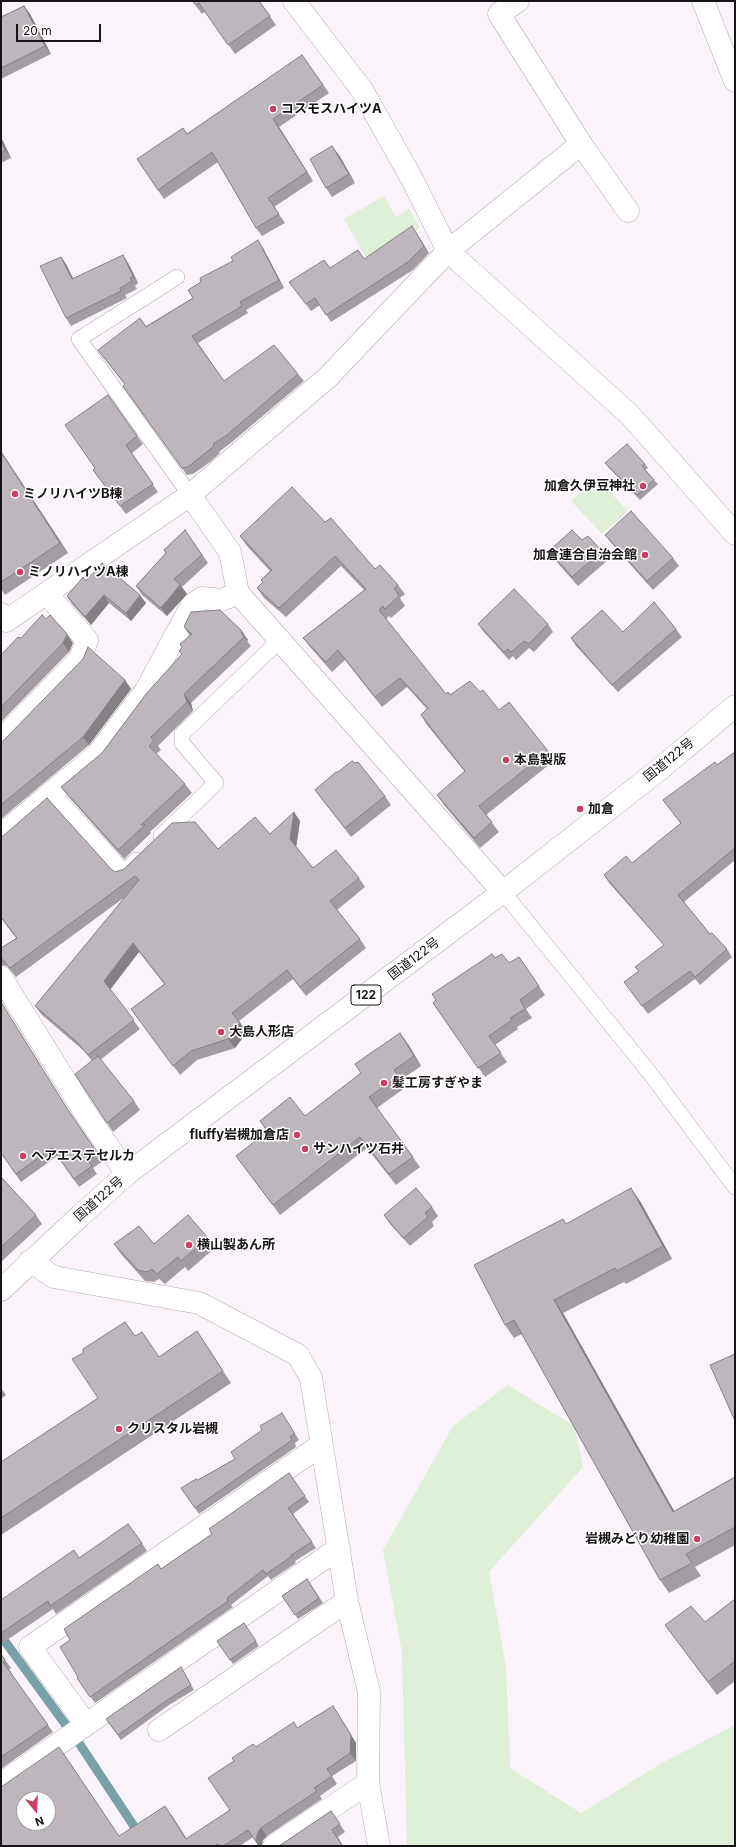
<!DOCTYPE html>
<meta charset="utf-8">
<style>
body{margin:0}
#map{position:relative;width:736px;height:1847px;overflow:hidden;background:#faf4fa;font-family:Inter,sans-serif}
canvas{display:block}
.frame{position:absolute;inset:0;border:2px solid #161416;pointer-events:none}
.north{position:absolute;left:16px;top:1791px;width:40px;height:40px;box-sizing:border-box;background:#fff;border:1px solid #a2a1a2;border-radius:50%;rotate:162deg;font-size:11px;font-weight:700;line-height:16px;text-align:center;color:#161416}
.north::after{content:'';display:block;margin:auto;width:14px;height:18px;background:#cd3e64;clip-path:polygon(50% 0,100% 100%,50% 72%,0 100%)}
.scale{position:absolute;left:16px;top:24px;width:85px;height:18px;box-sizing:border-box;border:2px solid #161416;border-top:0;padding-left:5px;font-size:12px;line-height:14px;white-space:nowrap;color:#161416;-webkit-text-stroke:3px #fff;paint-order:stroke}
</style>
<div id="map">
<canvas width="736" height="1847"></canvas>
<div class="frame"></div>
<div class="north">N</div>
<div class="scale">20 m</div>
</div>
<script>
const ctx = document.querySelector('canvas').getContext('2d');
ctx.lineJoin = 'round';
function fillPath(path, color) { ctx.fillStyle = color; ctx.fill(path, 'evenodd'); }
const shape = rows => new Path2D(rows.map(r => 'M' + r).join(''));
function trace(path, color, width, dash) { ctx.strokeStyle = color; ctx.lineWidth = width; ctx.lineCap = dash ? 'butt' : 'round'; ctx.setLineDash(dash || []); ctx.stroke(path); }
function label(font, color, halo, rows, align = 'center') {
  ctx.font = font + ' Inter,"Noto Sans JP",sans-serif'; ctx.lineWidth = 3; ctx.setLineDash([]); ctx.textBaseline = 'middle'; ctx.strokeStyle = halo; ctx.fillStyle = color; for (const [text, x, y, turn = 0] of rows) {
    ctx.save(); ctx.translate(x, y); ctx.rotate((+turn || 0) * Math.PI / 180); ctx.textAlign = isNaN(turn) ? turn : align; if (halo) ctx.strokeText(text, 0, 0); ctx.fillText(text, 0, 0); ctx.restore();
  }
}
const green = shape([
 [384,196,396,217,409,209,420,228,367,259,344,219],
 [596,477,628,511,602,534,571,501],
 [508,1385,574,1426,583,1467,489,1572,506,1666,510,1768,581,1813,662,1763,735,1725,735,1846,407,1846,402,1652,383,1550,453,1426]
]);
const stream = shape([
 [1,1636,79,1743,147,1846]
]);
const lane = shape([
 [177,277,79,339,190,495],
 [53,793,124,872,136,860],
 [161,836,216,783,182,743,182,734,281,639],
 [503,892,649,1072,735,1187]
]);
const street = shape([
 [294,1,362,90,412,179,448,251,630,415,735,534],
 [703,1,735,81],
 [581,144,628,211],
 [1,614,6,621,190,495],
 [1,740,80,659,87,640,47,594],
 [1,835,98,754,146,690,192,605,202,598,222,600,238,593],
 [503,892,238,593,230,552,190,495,328,377,448,251,581,144,499,14,518,1],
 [1,977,84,1111,127,1174],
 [30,1261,54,1277,199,1303,298,1355,311,1378,347,1601,369,1692,368,1783,379,1846],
 [86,1724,30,1647,321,1445],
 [159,1730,347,1601],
 [1,1784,339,1548],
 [274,1846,368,1783]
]);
const highway = shape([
 [1,1290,80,1216,127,1174,503,892,660,769,735,706]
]);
const wall = shape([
 [192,1,259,1,276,25,235,54,205,12,202,14],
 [24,6,30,14,51,54,1,79,1,17],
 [302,55,329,93,279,127,313,181,274,207,285,223,262,236,256,228,218,162,164,199,137,159,187,134],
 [1,138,11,158,1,163],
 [339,155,355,183,332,197,326,188],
 [417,234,429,253,413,270,331,322,320,305,311,311,289,282,330,268,364,259],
 [263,248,284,288,246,310,248,313,198,343,224,381,298,374,304,381,232,442,219,452,220,453,210,462,193,474,187,475,123,386,125,385,98,350,146,326,193,298],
 [61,257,66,264,73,278,128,263,138,283,135,286,137,289,125,295,127,298,71,326,66,318],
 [108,395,143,444,132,453,158,492,126,514,93,470,95,468],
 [1,451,68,553,5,595,1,589],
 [605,463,645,464,648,468,645,470,654,480,658,484,640,500,608,467],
 [325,522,375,569,398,585,405,594,400,598,405,606,391,618,389,616,386,619,446,694,450,695,480,692,499,710,548,751,555,760,486,815,499,832,480,848,444,805,437,795,465,772,427,725,421,715,427,709,407,687,382,707,345,660,332,672,310,647,303,638,364,590,341,566,286,617,264,598,257,588,263,582,261,580,270,571,247,546,240,536],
 [185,530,208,563,182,587,187,594,167,616,142,595,136,586,166,553,164,550],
 [605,535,673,558,679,566,653,590,612,544],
 [582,540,602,551,608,560,578,586,555,560,549,551],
 [86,581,146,603,131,621,109,603,91,625,72,604,67,596],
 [220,610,248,640,247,641,251,646,191,703,193,711,158,746,161,750,156,754,185,784,192,793,150,832,151,833,124,859,68,796,61,787,102,753,182,655,179,651,190,636,184,627],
 [478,624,548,624,553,632,534,652,529,648,516,660,513,656,509,660,483,631],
 [676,629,682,637,618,692,576,646,571,638,623,632],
 [21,638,73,643,69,652,1,722,1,655],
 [125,680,131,689,89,745,1,819,1,742],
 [735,752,735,860,684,902,710,934,727,949,732,957,700,985,695,979,648,1014,624,982,639,972,664,945,609,883,604,875,632,863,681,824,663,800,717,765],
 [315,790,385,796,391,805,351,837,321,798],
 [300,821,296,847,313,868,359,878,365,887,337,910,360,939,366,948,306,996,293,979,239,1021,247,1032,235,1048,197,1060,180,1075,131,1009,164,984,139,952,110,989,140,1029,100,1060,134,1101,140,1110,113,1132,107,1123,92,1061,84,1051,42,1015,35,1006,125,897,16,977,7,966,1,965,1,948,16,938,1,918,1,836,111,869,115,872,218,849,270,834],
 [519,957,545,995,526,1009,532,1018,517,1027,518,1029,495,1045,507,1062,485,1077,433,1003,495,958,509,963],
 [408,1044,421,1066,401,1080,406,1087,377,1108,420,1167,396,1185,367,1148,280,1215,236,1156,267,1132,260,1121,305,1116],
 [73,1118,103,1161,93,1168,97,1174,79,1187,57,1156,21,1182,1,1153],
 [1,1177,36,1215,42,1224,1,1262],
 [640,1201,672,1259,626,1284,624,1282,563,1313,674,1511,735,1477,735,1545,695,1567,701,1576,669,1593,660,1580,522,1334,514,1338,505,1325,563,1219,566,1224],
 [432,1207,438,1216,432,1222,434,1226,410,1246,390,1224,384,1215],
 [208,1238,215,1248,188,1271,185,1267,165,1284,159,1279,154,1282,145,1281,121,1254,114,1244,154,1244],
 [135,1336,159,1357,205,1343,231,1383,1,1535,1,1462,98,1398],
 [1,1388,6,1395,1,1399],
 [286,1420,299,1440,295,1443,296,1447,199,1514,181,1488,198,1480,235,1459],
 [289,1473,309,1502,293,1514,316,1548,295,1561,296,1563,271,1580,268,1576,231,1605,233,1607,95,1703,77,1678,78,1677,70,1640,161,1569,212,1534],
 [142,1543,147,1551,56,1614,53,1609,1,1644,1,1600,79,1558],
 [307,1579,323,1603,298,1619,282,1596],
 [735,1599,735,1681,717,1695,665,1625,705,1622],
 [244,1623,259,1646,233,1664,217,1641],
 [1,1654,11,1668,9,1669,18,1684,53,1732,1,1769],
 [181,1667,194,1690,169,1705,121,1740,106,1719],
 [338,1714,356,1743,356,1761,332,1776,337,1784,320,1796,322,1799,267,1836,263,1840,253,1837,240,1846,1,1846,120,1836,171,1814,187,1839,230,1810,256,1747,298,1728],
 [331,1811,345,1832,338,1837,343,1846,279,1846]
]);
const shadedWall = shape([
 [24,6,30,14,51,54,45,46],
 [273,119,279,127,313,181,307,172],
 [1,138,3,141,11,158,5,150,1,141],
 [332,146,339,155,355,183,349,174],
 [412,226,417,234,429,253,424,246],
 [258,240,263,248,284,288,279,280],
 [123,255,128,263,138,283,133,276],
 [61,257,66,264,77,287,72,279],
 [1,451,68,553,60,543],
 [180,585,187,594,167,616,161,608],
 [104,595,109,603,91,625,85,617],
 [140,595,146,603,131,621,126,613],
 [242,631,248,640,247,641,241,632],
 [67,634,73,643,69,652,63,643],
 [125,680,131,689,89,745,83,737],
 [184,694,191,703,193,711,187,702],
 [294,812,300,821,296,848,290,839],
 [133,943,139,952,110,990,104,981],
 [1,1002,73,1118,103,1161,68,1110],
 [240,1023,247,1032,235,1048,228,1039],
 [400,1033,408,1044,421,1066,414,1056],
 [631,1188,640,1201,672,1259,663,1246],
 [554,1300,563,1313,682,1525,673,1512],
 [333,1706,356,1743,356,1761,350,1753],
 [261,1828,267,1836,263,1840,262,1846,259,1846,256,1839,258,1832]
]);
const building = shape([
 [193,1,259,1,270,16,228,45,199,3,196,5,193,1],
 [24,6,45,46,1,68,1,17,24,6],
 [302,55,323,85,273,119,307,172,268,198,279,214,256,228,212,152,158,190,137,159,183,128,187,134,302,55],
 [1,141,5,150,1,152,1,141],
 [332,146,349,174,326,188,310,159,332,146],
 [412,226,424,246,408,262,326,315,315,298,306,304,289,282,324,260,330,268,358,250,364,259,412,226],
 [258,240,279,280,240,302,242,306,192,336,224,381,274,345,298,374,227,435,213,444,214,446,204,454,188,467,182,468,123,386,125,384,98,350,140,318,146,327,193,298,188,290,201,282,200,278,233,261,231,257,258,240],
 [123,255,133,276,130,278,132,281,120,288,121,291,66,318,40,266,61,257,72,279,123,255],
 [108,395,137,436,126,445,153,484,120,506,93,470,95,468,65,425,108,395],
 [627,444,645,464,642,466,654,480,637,495,605,463,627,444],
 [1,452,60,543,1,582,1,452],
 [292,487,325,522,331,518,375,569,380,565,398,585,394,588,399,596,385,609,383,606,379,610,446,694,448,692,450,695,470,681,480,692,483,690,499,710,509,702,548,751,479,806,492,822,474,838,437,795,465,771,421,715,428,708,400,678,375,697,338,650,326,662,303,638,366,589,335,556,279,608,257,588,263,582,261,580,272,570,240,536,292,487],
 [631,511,673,558,647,581,605,535,631,511],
 [185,530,202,555,174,579,180,585,161,608,136,586,166,553,164,550,185,530],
 [572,530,582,540,588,536,602,551,572,577,549,551,572,530],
 [102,563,140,595,126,613,104,595,85,617,67,596,83,577,86,581,102,563],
 [514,589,548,624,529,644,524,641,511,652,508,649,504,652,478,624,514,589],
 [654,602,676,629,612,685,571,638,602,610,623,632,654,602],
 [220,610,242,631,241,632,244,637,184,694,187,702,151,737,154,741,149,746,185,784,141,825,145,825,118,850,61,787,102,753,146,694,182,654,179,651,182,647,180,644,192,634,184,627,191,612,220,610],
 [42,615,46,619,50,615,67,634,63,643,1,707,1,655,18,637,21,638,42,615],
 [88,647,125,680,83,737,1,805,1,742,4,740,83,659,88,647],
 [735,752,735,848,678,895,710,934,712,933,727,949,695,977,690,971,642,1006,624,982,639,971,635,967,664,945,604,875,626,856,632,863,681,823,663,800,715,762,717,765,735,752],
 [352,761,355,763,358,762,385,796,345,828,315,790,336,772,338,772,352,761],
 [47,798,111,869,115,872,124,869,172,823,195,822,218,849,255,817,270,834,294,812,290,839,313,868,336,850,359,878,330,901,360,939,300,987,287,970,232,1013,240,1023,228,1039,191,1051,173,1066,131,1009,165,984,133,943,104,981,134,1020,88,1055,77,1042,35,1006,139,880,135,876,10,968,1,958,1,948,17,938,1,917,1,836,3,836,47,798],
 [492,954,495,958,502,954,509,963,519,957,539,986,520,1000,525,1009,510,1018,512,1020,489,1036,501,1053,478,1068,433,1003,436,1000,432,994,492,954],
 [1,1002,68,1110,98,1154,88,1161,92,1166,74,1179,52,1148,16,1174,1,1153,1,1002],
 [400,1033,414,1056,394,1070,399,1076,369,1097,413,1157,389,1174,360,1137,273,1205,236,1156,268,1131,260,1121,290,1097,305,1116,361,1073,355,1064,400,1033],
 [98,1056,134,1101,107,1123,75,1074,98,1056],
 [1,1177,36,1215,1,1247,1,1177],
 [416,1188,432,1207,425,1213,428,1217,403,1238,384,1215,416,1188],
 [631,1188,663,1246,617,1271,615,1268,554,1300,673,1512,735,1477,735,1527,686,1554,692,1563,660,1580,514,1320,505,1325,474,1265,563,1219,566,1224,631,1188],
 [188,1215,208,1238,181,1261,178,1257,157,1274,152,1269,147,1272,138,1270,114,1244,139,1226,154,1244,188,1215],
 [125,1322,135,1336,142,1332,159,1357,197,1331,223,1371,1,1518,1,1462,98,1398,72,1359,83,1353,83,1349,125,1322],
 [735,1354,735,1421,710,1365,735,1354],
 [282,1413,295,1434,290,1437,292,1440,195,1508,181,1488,196,1479,198,1480,235,1459,231,1452,262,1430,260,1426,282,1413],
 [289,1473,305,1496,288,1508,312,1542,291,1555,292,1556,266,1574,263,1570,227,1598,228,1601,90,1697,77,1678,78,1677,60,1647,70,1640,64,1629,158,1564,161,1569,212,1534,209,1529,289,1473],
 [128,1524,142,1543,50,1606,48,1601,1,1633,1,1600,74,1550,79,1558,128,1524],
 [307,1579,319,1598,295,1615,282,1596,307,1579],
 [735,1599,735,1661,708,1682,665,1625,691,1606,705,1622,735,1599],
 [244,1623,256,1641,230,1660,217,1641,244,1623],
 [1,1654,5,1660,3,1662,15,1679,48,1725,1,1757,1,1654],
 [181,1667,191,1685,166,1701,118,1735,106,1719,181,1667],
 [333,1706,351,1735,350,1753,327,1769,332,1776,314,1788,317,1791,261,1828,258,1832,256,1839,258,1845,259,1846,248,1830,223,1846,219,1846,218,1844,215,1846,1,1846,1,1787,59,1747,119,1836,165,1806,186,1839,230,1810,208,1778,234,1761,232,1758,253,1744,256,1747,294,1722,297,1728,333,1706],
 [24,1799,48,1799,48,1823,24,1823,24,1799],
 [331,1811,340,1824,332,1830,342,1845,340,1846,279,1846,331,1811]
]);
const markers = [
 [273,109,4,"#cd3e64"],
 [643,486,4,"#cd3e64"],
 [15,494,4,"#cd3e64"],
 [645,555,4,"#cd3e64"],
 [20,572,4,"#cd3e64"],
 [506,760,4,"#cd3e64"],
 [580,809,4,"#cd3e64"],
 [221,1032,4,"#cd3e64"],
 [384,1083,4,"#cd3e64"],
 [297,1135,4,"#cd3e64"],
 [305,1149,4,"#cd3e64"],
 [23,1156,4,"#cd3e64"],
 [189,1245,4,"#cd3e64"],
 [119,1429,4,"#cd3e64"],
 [697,1539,4,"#cd3e64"]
];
const shields = [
 [366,995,30]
];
const shieldNames = [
 ["122",366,995]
];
const poiNames = [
 ["コスモスハイツA",281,109],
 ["加倉久伊豆神社",635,486,"right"],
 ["ミノリハイツB棟",23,494],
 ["加倉連合自治会館",637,555,"right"],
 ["ミノリハイツA棟",28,572],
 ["本島製版",514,760],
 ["加倉",588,809],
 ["大島人形店",229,1032],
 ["髪工房すぎやま",392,1083],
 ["fluffy岩槻加倉店",289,1135,"right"],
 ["サンハイツ石井",313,1149],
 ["ヘアエステセルカ",31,1156],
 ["横山製あん所",197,1245],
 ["クリスタル岩槻",127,1429],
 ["岩槻みどり幼稚園",689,1539,"right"]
];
const streetNames = [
 ["国道122号",669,760,-39],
 ["国道122号",414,959,-37],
 ["国道122号",99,1199,-41]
];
fillPath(green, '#dfefd8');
trace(stream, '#78a2a8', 9);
trace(lane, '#b0abb1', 16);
trace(street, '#b0abb1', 23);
trace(highway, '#b0abb1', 23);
trace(lane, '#fff', 15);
trace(street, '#fff', 22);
trace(highway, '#fff', 22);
fillPath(wall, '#a39da3');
fillPath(shadedWall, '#848084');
fillPath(building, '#bdb7bd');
trace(building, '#848084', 1);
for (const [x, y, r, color] of markers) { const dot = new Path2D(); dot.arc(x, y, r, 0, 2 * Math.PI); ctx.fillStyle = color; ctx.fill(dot); trace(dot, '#fff', 1.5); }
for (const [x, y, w] of shields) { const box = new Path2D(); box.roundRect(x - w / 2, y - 10, w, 20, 3); ctx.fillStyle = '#fff'; ctx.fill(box); trace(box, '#161416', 1); }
label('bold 12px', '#161416', null, shieldNames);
label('bold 13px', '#161416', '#fff', poiNames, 'left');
label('13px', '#161416', '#fff', streetNames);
</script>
